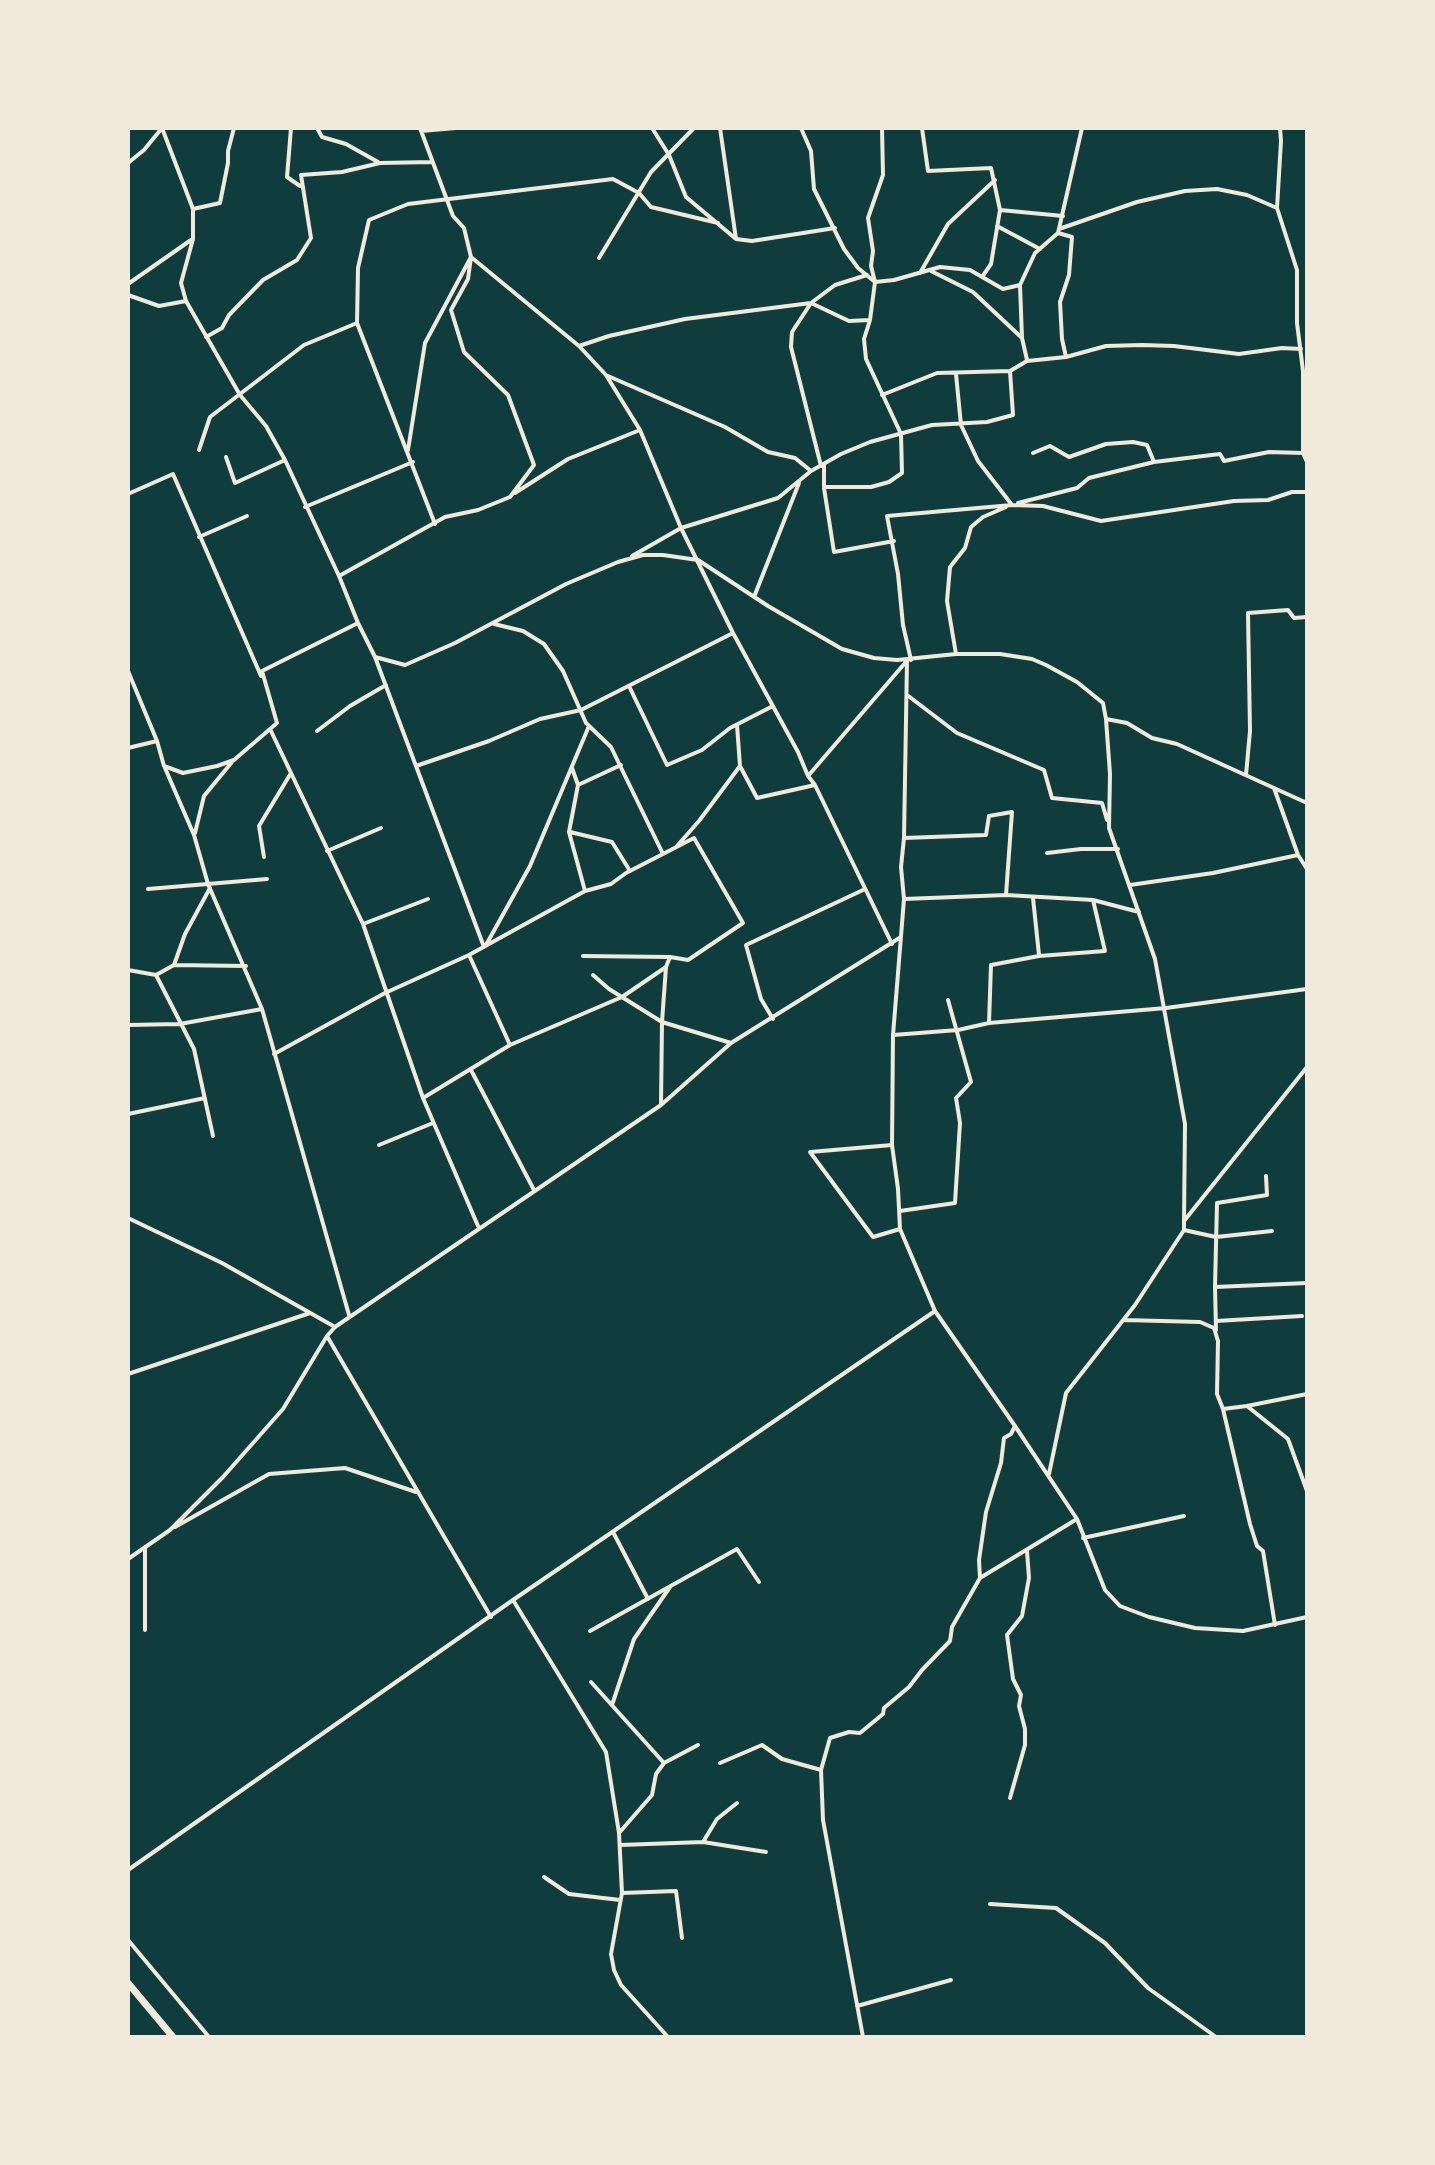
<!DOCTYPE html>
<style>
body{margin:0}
#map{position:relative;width:1435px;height:2165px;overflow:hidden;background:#0f3d3e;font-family:"Source Sans 3",sans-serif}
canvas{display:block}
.frame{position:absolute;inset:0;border:130px solid #f1e9da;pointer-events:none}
</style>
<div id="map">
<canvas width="1435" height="2165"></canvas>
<div class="frame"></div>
</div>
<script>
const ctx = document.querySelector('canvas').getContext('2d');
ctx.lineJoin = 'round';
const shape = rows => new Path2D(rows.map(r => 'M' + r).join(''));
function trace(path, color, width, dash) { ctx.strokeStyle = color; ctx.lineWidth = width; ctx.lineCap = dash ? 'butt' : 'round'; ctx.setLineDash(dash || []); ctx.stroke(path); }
const minor = shape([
 [162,128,193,209,193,239,181,283,186,301,240,395,266,426,285,460,339,576,358,623],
 [291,128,287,177,300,186],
 [317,128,322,137,346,144,378,162],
 [652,128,669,155,686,197,736,239,752,241,835,228],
 [720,128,736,239],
 [801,128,811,151,814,189,844,249,858,268,875,282,870,320,864,339,866,359,901,434,902,473,889,482,871,487,824,487,824,464],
 [882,128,883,175,868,218,873,251,871,266,875,282,894,280,940,267,970,270,1003,289,1020,285],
 [922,128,928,171,991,168,1000,210,991,264,982,277],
 [1280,128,1281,141,1277,208,1297,270,1297,323,1303,371,1303,453,1307,462],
 [421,131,456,128],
 [128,163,144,150,162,128],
 [193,209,220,203,228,163,228,151,234,128],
 [1000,210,1063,216],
 [997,226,1040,249],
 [1059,229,1137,202,1185,191,1217,189,1247,195,1277,208],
 [1058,233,1072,237,1069,275,1060,302,1062,339,1066,357],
 [599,258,651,172,694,128],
 [931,271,973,292,1022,338],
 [920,273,948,224,995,180],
 [128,284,191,240],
 [128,295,159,306,186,301],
 [206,337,222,328,229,315,263,280,297,260,311,238,301,175,342,172,380,163,432,162],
 [579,346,609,336,685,319,811,303,849,321,870,320],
 [1027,360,1022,338,1020,285,1035,253,1058,233,1082,128],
 [956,374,961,425,978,461,1012,505],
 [608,376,725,427,768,452,795,458,811,471],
 [882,395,937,373,1010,371],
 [199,450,210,417,304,345,357,323],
 [408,450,425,343,471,257,579,346,606,375,640,430,681,528,733,633,798,752,808,776,815,785,892,944],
 [1033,453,1050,446,1069,457,1106,444,1133,442,1147,445,1154,462],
 [226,457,235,483,285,460],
 [821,466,791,347,792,332,811,303,835,285,867,275],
 [824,488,834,552,894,541],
 [515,493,568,459,640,430],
 [128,494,173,474,261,676],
 [1018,503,1077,488,1089,478,1154,462,1220,454,1224,461,1269,452,1303,453],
 [305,507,413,462],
 [435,524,357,323,358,268,369,220,408,204,613,179,639,193,651,207,718,223],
 [199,537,247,516],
 [632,556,681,528,778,498,811,471,841,454,870,442,932,425,987,422,1013,415,1010,371,1027,361,1066,357,1106,346,1142,345,1174,346,1239,354,1282,348,1301,349],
 [339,576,445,517,478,510,510,497,534,465,508,395,464,352,451,310,468,279,471,257,464,228,453,216,420,128],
 [754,597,799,483],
 [494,624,523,631,544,644,563,671,586,723,611,747,663,854],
 [956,654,947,601,950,567,965,548,971,527,983,517,1006,507],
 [375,657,484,947],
 [911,660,903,625,898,574,887,516,1012,505,1043,506,1101,521,1234,501,1268,500,1292,492,1307,492],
 [907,661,904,838,901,867,904,899,893,1035,892,1145,898,1189,900,1229,935,1311],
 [128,671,157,741,164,766,183,773,217,766,234,760,277,723,262,671,358,623,375,657,405,665,455,643,566,584,618,562,643,555,663,555,698,560,768,606,842,649,874,658,897,660,956,654,1000,654,1032,659,1046,665,1077,682,1103,703,1106,719,1127,723,1152,738,1177,744,1307,803],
 [629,686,667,765,702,750,730,728,773,706],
 [907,695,957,733,1044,770,1052,798,1102,803,1107,820],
 [1106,719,1110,774,1109,828,1155,959,1185,1124,1184,1221],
 [737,725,740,766,757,798,815,785],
 [271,731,363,924,423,1098,478,1226],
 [317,731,350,706,386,685],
 [128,748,157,741],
 [416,766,489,741,540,719,581,710,733,633],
 [165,768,194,835,208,884,262,1009,349,1315],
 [572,768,578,785,569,832,585,891],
 [1246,775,1250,731,1248,613,1288,610,1294,618,1307,617],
 [808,776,905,663],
 [578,785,621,765],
 [1274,788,1298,855,1307,869],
 [570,832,612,842,630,871],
 [195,833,204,796,232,762],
 [904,838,986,835,989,816,1012,812,1006,895],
 [677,846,699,821,740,766],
 [327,851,381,828],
 [1047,853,1081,849,1118,849],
 [264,857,259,826,291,773],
 [1130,885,1213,873,1298,855],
 [148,889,267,879],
 [1033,898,1039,955],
 [904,899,1006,895,1093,900,1139,912],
 [363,924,428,899],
 [486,945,530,866,589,726],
 [469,955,510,1045],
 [583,956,670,957],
 [174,965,185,934,210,888],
 [128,970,156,975,174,965,246,966],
 [156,975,194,1049,213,1136],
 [593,975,609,989,662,1022,731,1043],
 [773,1019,761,999,746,945,863,890],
 [989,1023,991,965,1039,956,1105,951,1093,900],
 [128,1025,180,1024,262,1009],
 [893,1035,958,1030,989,1023,1166,1008,1307,989],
 [274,1054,385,993,469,955,585,891,611,884,626,873,694,838,743,923,688,960,670,957,666,967,622,997,510,1045,423,1098],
 [471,1070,534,1190],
 [661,1104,662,1022,666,967],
 [128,1114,205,1098],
 [379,1145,433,1123],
 [892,1145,810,1152,873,1237,900,1229],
 [900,1211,955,1203,960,1123,956,1098,971,1082,948,1000],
 [128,1218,222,1263,335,1327],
 [1184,1230,1216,1237,1272,1231],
 [1215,1287,1217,1203,1267,1195,1266,1176],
 [1124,1320,1200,1322,1214,1328,1218,1341,1217,1394,1223,1409,1247,1406,1288,1439,1307,1491],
 [1216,1321,1302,1316],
 [1216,1330,1215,1287,1307,1283],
 [327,1336,491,1617],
 [128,1374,310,1313],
 [1247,1406,1307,1394],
 [1223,1409,1250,1524,1257,1546,1263,1551,1275,1625],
 [1049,1474,1066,1393,1135,1305,1184,1230,1184,1221,1307,1067],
 [175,1527,269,1474,345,1468,416,1492],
 [613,1532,648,1599],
 [1083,1538,1184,1516],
 [145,1548,145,1630],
 [128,1559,170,1530,223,1477,283,1409,327,1336,335,1327,661,1105,731,1043,901,937],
 [980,1578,979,1560,986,1512,1001,1463,1004,1438,1011,1434,1015,1426],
 [513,1600,606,1752,619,1833,622,1893,611,1954,614,1970,621,1985,668,2037],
 [590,1631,737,1549,759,1582],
 [591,1682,664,1763,698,1745],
 [612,1705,634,1639,670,1587],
 [720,1763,762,1745,782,1759,821,1770],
 [1010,1798,1025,1745,1025,1729,1019,1706,1021,1695,1013,1679,1007,1635,1022,1616,1029,1578,1027,1551],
 [619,1833,652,1795,656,1774,664,1763],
 [703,1842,717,1819,737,1803],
 [620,1845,703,1842,766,1852],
 [128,1870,513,1600,935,1311,1015,1426,1077,1519,1105,1590,1120,1606,1149,1617,1195,1628,1243,1631,1307,1617],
 [544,1877,569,1894,620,1900],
 [622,1893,676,1891,682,1938],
 [990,1904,1056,1908,1105,1943,1148,1988,1216,2037],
 [128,1940,209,2037],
 [857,2006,951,1980],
 [863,2037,823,1820,821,1770,830,1738,849,1732,860,1733,883,1714,884,1708,909,1687,922,1670,950,1641,952,1627,980,1578,1077,1519]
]);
const trunk = shape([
 [128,1983,173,2037]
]);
trace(minor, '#f1e9da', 4);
trace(trunk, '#f1e9da', 7);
</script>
